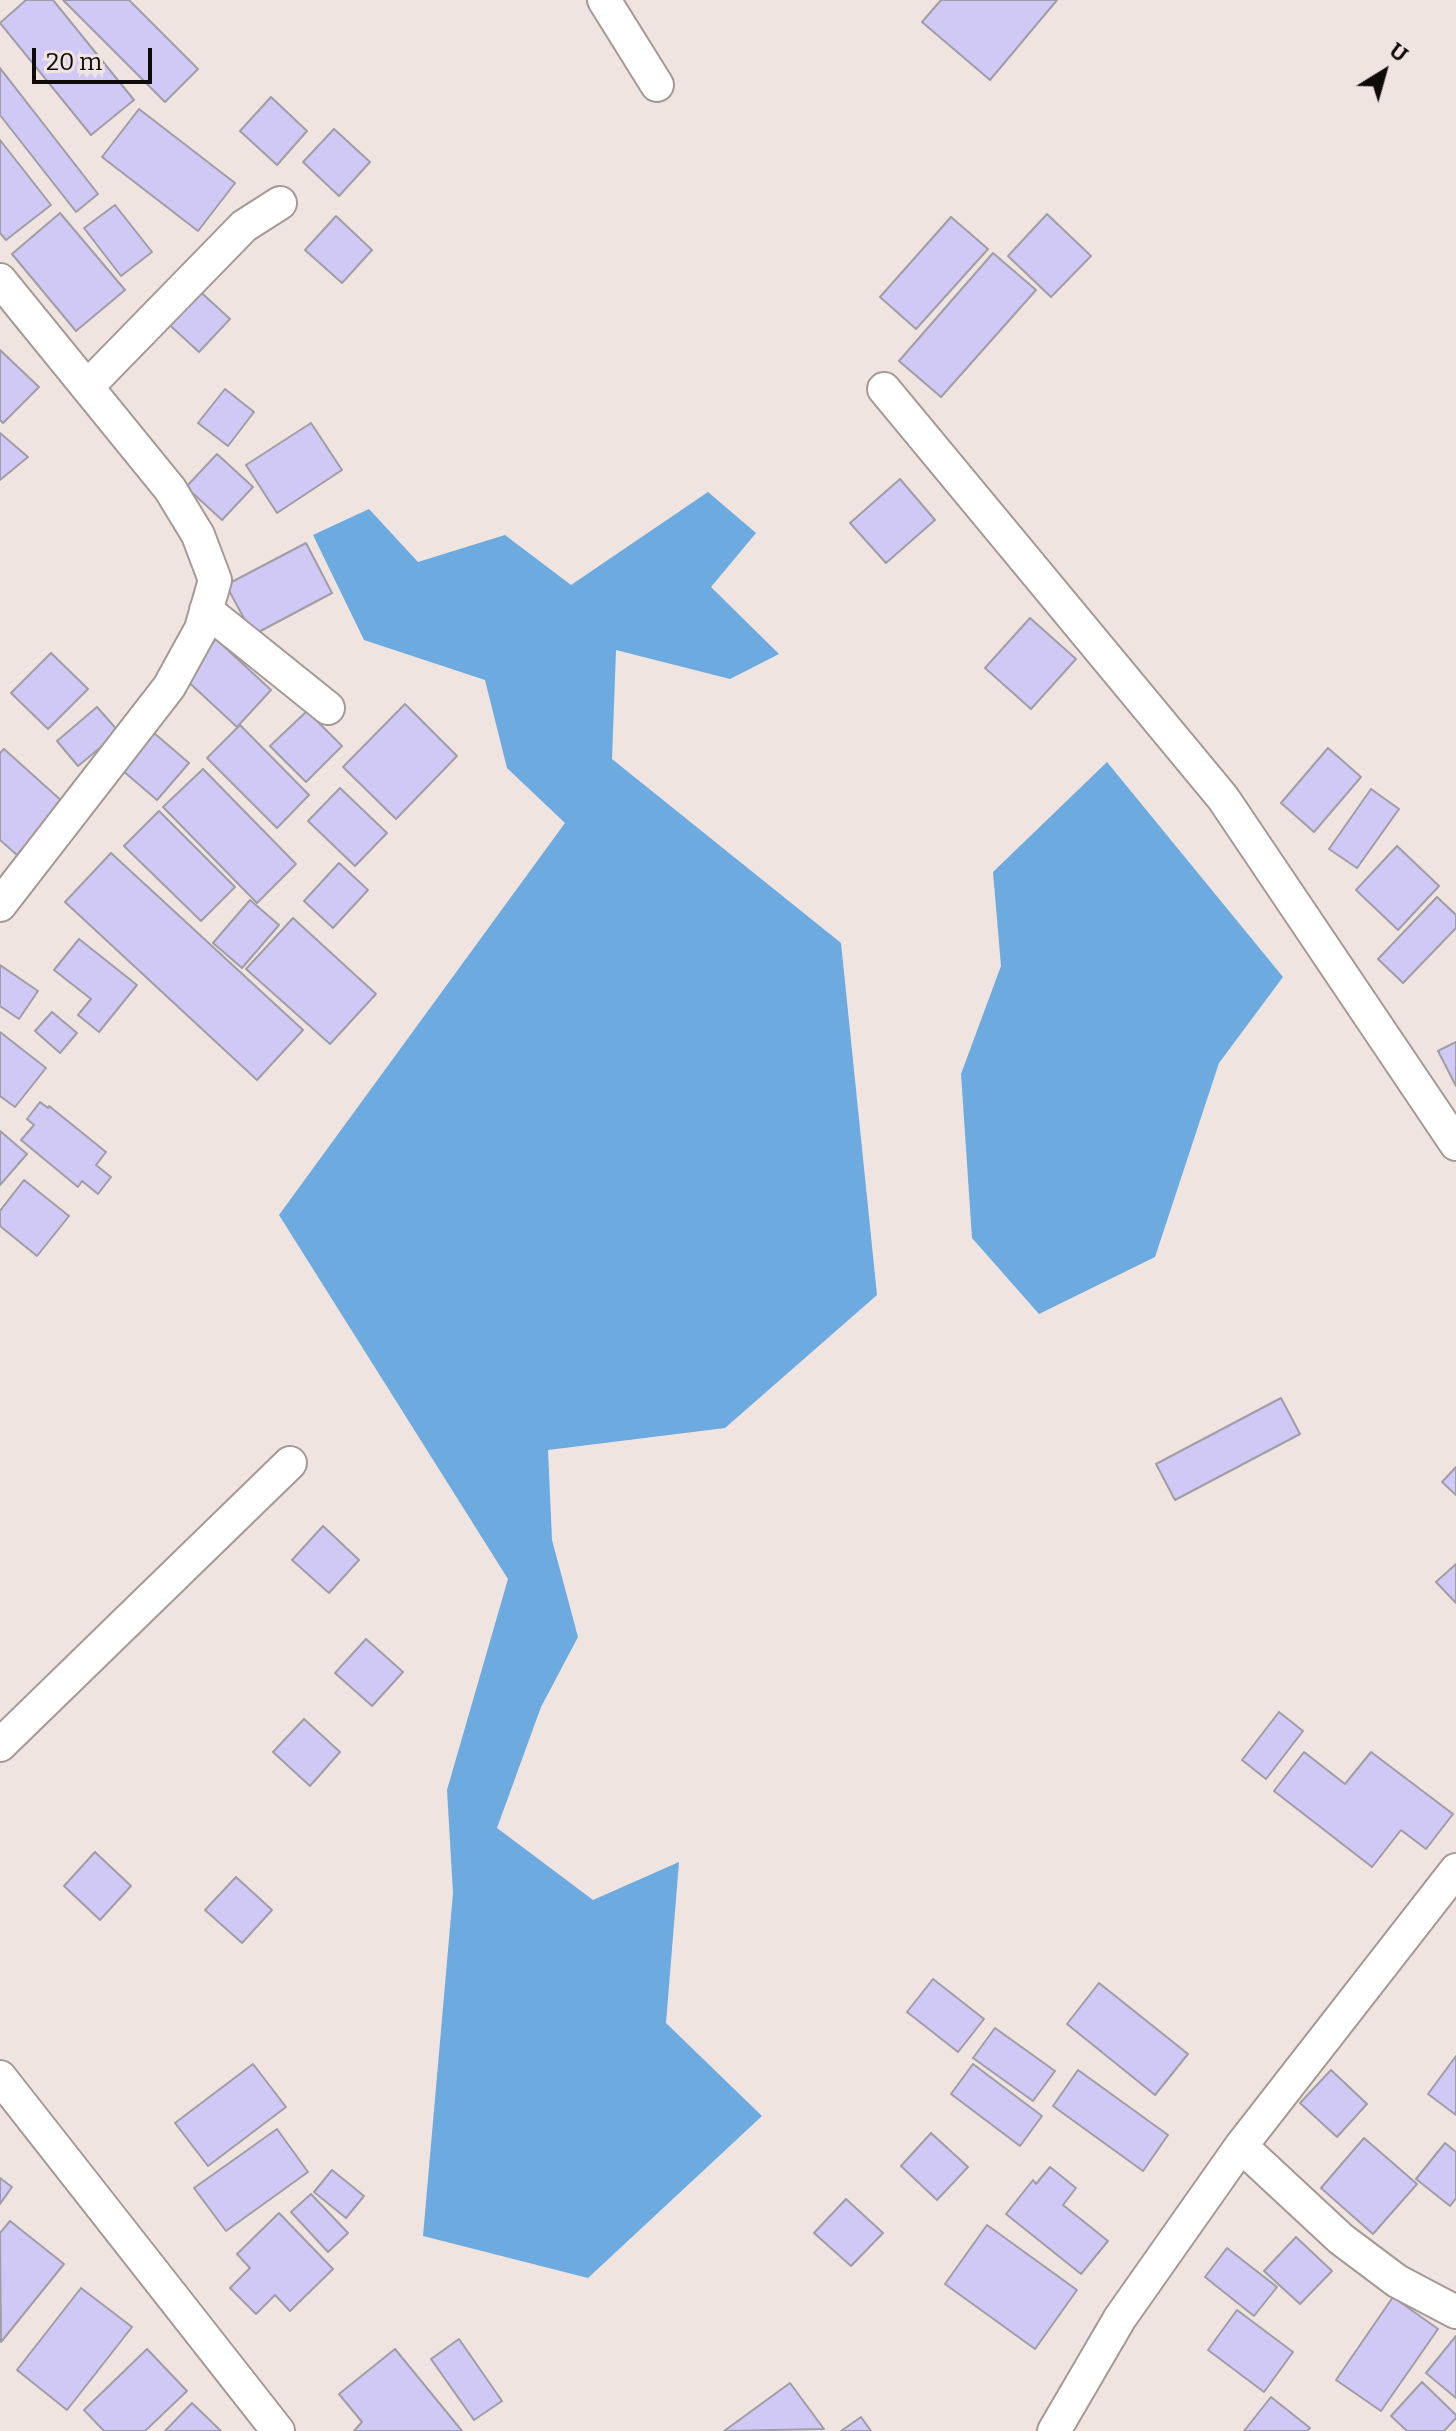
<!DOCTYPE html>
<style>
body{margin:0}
#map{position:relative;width:1456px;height:2431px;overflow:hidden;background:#efe4df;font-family:Bitter,serif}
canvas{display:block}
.north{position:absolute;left:1344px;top:32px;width:80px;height:80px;-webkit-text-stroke:6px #efe4df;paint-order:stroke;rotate:37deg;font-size:22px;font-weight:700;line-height:32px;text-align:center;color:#0f0b09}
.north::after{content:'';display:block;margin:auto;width:28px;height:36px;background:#0f0b09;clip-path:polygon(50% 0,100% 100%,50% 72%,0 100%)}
.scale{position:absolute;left:32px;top:48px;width:120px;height:36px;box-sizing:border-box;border:4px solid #0f0b09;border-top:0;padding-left:10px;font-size:24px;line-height:28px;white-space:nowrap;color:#0f0b09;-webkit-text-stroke:6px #efe4df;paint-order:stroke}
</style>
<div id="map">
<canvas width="1456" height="2431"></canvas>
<div class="north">U</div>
<div class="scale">20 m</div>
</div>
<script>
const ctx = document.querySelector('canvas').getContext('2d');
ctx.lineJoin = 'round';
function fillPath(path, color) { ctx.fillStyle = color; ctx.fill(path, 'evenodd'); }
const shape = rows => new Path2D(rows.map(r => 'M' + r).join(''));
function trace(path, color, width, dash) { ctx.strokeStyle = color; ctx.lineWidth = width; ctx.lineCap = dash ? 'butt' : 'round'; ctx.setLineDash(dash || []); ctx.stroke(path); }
const water = shape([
 [708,492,756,533,711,587,779,654,730,679,616,650,612,759,841,943,877,1295,725,1428,548,1450,552,1540,578,1637,541,1707,497,1828,593,1900,679,1862,666,2023,762,2116,588,2278,423,2236,453,1893,447,1790,508,1579,279,1215,565,823,507,768,485,680,364,640,313,535,369,509,418,562,505,535,571,585],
 [1107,762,1283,977,1219,1063,1155,1257,1039,1314,972,1238,961,1074,1001,966,993,872]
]);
const building = shape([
 [26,0,53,0,134,100,91,135,0,23,26,0],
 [63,0,129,0,198,69,165,102,63,0],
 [941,0,1057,0,990,80,922,22,941,0],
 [0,68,98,194,76,212,0,115,0,68],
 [271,97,307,131,277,165,240,131,271,97],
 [139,109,235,183,198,231,102,157,139,109],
 [334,129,370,162,339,196,303,162,334,129],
 [0,140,51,205,6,240,0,233,0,140],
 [115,205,152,252,121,276,84,228,115,205],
 [60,213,125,290,76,331,12,254,60,213],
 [1047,214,1091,256,1051,297,1008,256,1047,214],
 [336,216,372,250,342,283,305,250,336,216],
 [951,217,988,249,916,329,880,297,951,217],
 [993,253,1036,290,941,397,899,361,993,253],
 [193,285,230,319,199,352,163,319,193,285],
 [0,350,39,387,3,423,0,420,0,350],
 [225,389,254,412,228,446,198,423,225,389],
 [311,423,342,470,277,513,246,465,311,423],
 [0,433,28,457,0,480,0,433],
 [217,454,253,487,222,520,186,487,217,454],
 [900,479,935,520,886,563,850,523,900,479],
 [306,543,332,593,253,635,226,585,306,543],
 [1030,618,1076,659,1031,709,985,668,1030,618],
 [216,639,271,690,237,727,182,676,216,639],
 [51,653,88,689,48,729,11,693,51,653],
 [405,704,457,756,396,819,343,767,405,704],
 [97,707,119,732,78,766,57,741,97,707],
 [307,711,342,746,306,782,270,746,307,711],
 [240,725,309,795,277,828,207,758,240,725],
 [154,733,189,763,157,800,122,770,154,733],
 [1328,748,1361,777,1314,832,1281,803,1328,748],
 [4,749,64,803,17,855,0,840,0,753,4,749],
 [203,769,296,864,257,903,163,807,203,769],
 [340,788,387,833,355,866,308,821,340,788],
 [1371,789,1399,809,1357,868,1329,849,1371,789],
 [159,811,235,887,201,921,124,846,159,811],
 [1397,846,1439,886,1398,930,1356,890,1397,846],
 [111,853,303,1030,257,1080,65,902,111,853],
 [339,863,368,890,333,928,304,901,339,863],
 [1437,897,1456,915,1456,928,1403,983,1378,959,1437,897],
 [250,900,279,925,242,968,213,943,250,900],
 [293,918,376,994,330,1044,246,969,293,918],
 [79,939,137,985,99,1032,78,1015,91,999,54,970,79,939],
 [0,965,38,991,19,1019,0,1006,0,965],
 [52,1012,77,1033,60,1053,35,1031,52,1012],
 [0,1032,46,1068,15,1107,0,1096,0,1032],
 [1456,1042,1456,1086,1438,1051,1456,1042],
 [40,1102,48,1108,49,1106,106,1152,96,1165,111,1177,98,1194,82,1181,78,1187,21,1140,34,1125,27,1119,40,1102],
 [0,1131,27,1154,0,1185,0,1131],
 [24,1180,69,1216,37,1256,0,1226,0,1211,24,1180],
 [1281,1398,1300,1434,1175,1500,1156,1464,1281,1398],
 [1456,1467,1456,1495,1442,1482,1456,1467],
 [323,1526,359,1560,329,1593,292,1560,323,1526],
 [1456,1564,1456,1603,1436,1582,1456,1564],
 [366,1639,403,1672,372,1706,335,1673,366,1639],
 [1279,1712,1303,1731,1266,1779,1242,1760,1279,1712],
 [304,1719,340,1752,310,1786,273,1752,304,1719],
 [1304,1752,1345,1784,1371,1752,1453,1814,1426,1849,1401,1830,1372,1867,1274,1791,1304,1752],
 [95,1852,131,1886,100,1920,64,1886,95,1852],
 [236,1877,272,1910,242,1943,205,1910,236,1877],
 [933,1979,984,2019,958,2052,907,2012,933,1979],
 [1099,1983,1188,2054,1155,2095,1067,2024,1099,1983],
 [995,2028,1055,2071,1033,2101,973,2058,995,2028],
 [1456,2056,1456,2115,1428,2094,1456,2056],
 [253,2064,286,2107,208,2166,175,2123,253,2064],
 [973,2064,1042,2116,1020,2146,951,2094,973,2064],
 [1078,2070,1168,2135,1143,2171,1053,2106,1078,2070],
 [1331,2070,1367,2104,1337,2137,1300,2103,1331,2070],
 [277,2129,308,2172,226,2231,194,2188,277,2129],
 [931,2133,968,2167,937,2200,901,2166,931,2133],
 [1364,2138,1417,2184,1373,2234,1321,2188,1364,2138],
 [1445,2143,1456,2152,1456,2198,1450,2206,1416,2179,1445,2143],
 [1050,2167,1076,2188,1063,2205,1108,2241,1081,2274,1006,2214,1033,2180,1036,2184,1050,2167],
 [332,2170,364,2196,346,2218,314,2192,332,2170],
 [0,2178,12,2187,0,2204,0,2178],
 [311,2194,348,2233,328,2252,291,2212,311,2194],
 [846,2199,883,2233,851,2266,814,2233,846,2199],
 [279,2213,333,2269,290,2311,275,2295,256,2314,230,2288,250,2268,237,2254,279,2213],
 [10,2221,64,2264,1,2342,0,2233,10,2221],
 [987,2225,1077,2290,1035,2349,945,2284,987,2225],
 [1296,2237,1332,2271,1300,2304,1264,2271,1296,2237],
 [1227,2248,1277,2287,1254,2316,1205,2277,1227,2248],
 [81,2288,132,2327,67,2410,17,2370,81,2288],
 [1393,2297,1438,2329,1381,2411,1336,2380,1393,2297],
 [1237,2310,1293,2352,1264,2392,1208,2350,1237,2310],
 [1456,2336,1456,2398,1426,2373,1456,2336],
 [459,2339,502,2401,474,2420,431,2359,459,2339],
 [147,2349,187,2391,145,2431,104,2431,84,2410,147,2349],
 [395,2349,462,2431,354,2431,362,2422,339,2394,395,2349],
 [1422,2382,1456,2415,1456,2418,1444,2431,1407,2431,1391,2416,1422,2382],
 [790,2383,824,2429,724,2431,790,2383],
 [1271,2397,1310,2428,1307,2431,1244,2431,1271,2397],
 [192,2403,221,2431,165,2431,192,2403],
 [861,2417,871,2431,841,2431,861,2417]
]);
const minor = shape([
 [604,0,657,85],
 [0,280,170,489,198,535,215,580,201,629,169,687,0,905],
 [87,387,244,226,280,203],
 [884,389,1223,798,1456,1144],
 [206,610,328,708],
 [0,1745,290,1463],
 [0,2077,278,2431],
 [1241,2146,1341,2239,1397,2281,1456,2312],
 [1054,2431,1120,2318,1241,2146,1456,1870]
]);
fillPath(water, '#6caadf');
fillPath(building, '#d1c9f5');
trace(building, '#9f9da7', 2);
trace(minor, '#a49995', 36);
trace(minor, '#fff', 32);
</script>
